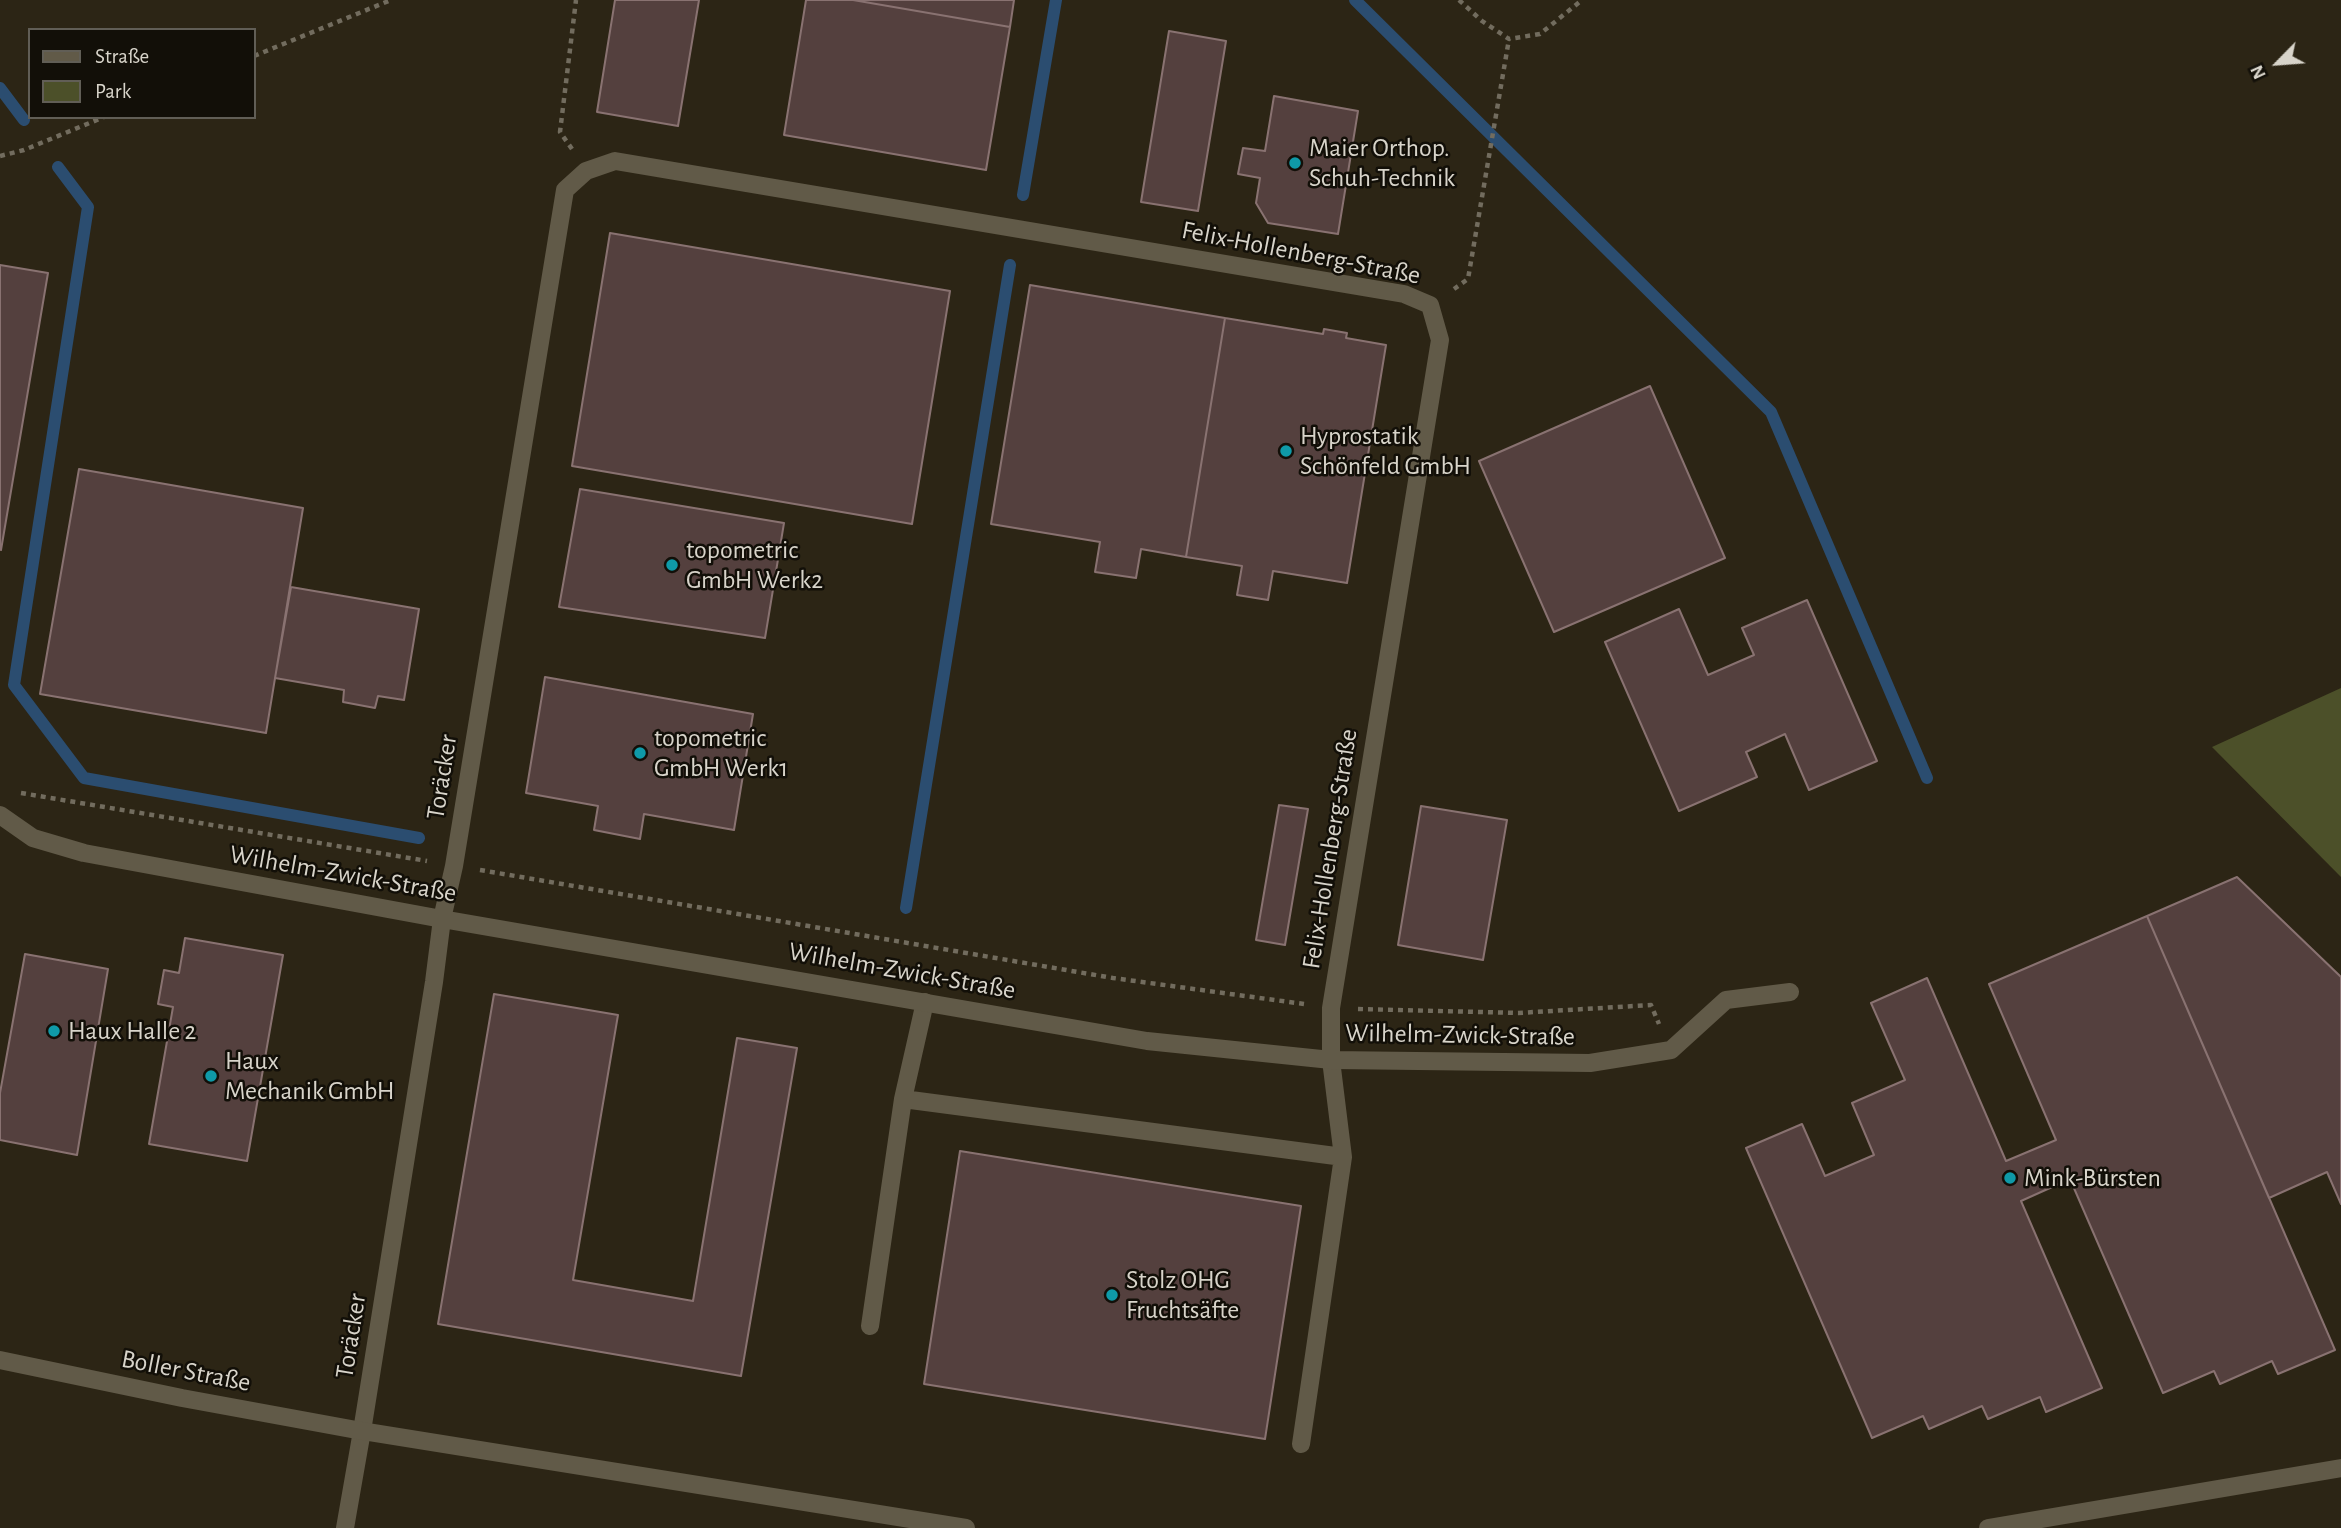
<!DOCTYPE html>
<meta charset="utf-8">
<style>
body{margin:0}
#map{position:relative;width:2341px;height:1528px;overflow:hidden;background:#2c2515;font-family:"Alegreya Sans",sans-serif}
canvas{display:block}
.legend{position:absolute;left:28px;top:28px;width:228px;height:91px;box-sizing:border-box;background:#120f08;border:2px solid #615e56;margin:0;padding:9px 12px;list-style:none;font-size:21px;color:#d8d4ca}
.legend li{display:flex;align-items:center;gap:14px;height:35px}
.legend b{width:35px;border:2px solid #615e56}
.north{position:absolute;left:2243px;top:28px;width:70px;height:70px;-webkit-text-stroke:5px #120f08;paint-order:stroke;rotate:245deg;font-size:19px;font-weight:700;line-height:28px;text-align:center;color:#d8d4ca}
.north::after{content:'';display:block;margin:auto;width:24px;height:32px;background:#d8d4ca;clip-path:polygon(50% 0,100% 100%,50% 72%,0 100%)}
</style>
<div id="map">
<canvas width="2341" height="1528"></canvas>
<ul class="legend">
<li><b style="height:9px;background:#615a48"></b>Straße</li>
<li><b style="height:19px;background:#4c5029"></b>Park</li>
</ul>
<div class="north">N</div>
</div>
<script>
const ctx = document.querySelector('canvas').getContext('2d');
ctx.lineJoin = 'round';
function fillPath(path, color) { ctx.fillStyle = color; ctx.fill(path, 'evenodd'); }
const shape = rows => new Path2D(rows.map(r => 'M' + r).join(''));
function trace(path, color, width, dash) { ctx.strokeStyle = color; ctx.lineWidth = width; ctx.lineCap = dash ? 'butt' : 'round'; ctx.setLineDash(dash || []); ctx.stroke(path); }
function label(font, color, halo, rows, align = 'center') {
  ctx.font = font + ' "Alegreya Sans",sans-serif'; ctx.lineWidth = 5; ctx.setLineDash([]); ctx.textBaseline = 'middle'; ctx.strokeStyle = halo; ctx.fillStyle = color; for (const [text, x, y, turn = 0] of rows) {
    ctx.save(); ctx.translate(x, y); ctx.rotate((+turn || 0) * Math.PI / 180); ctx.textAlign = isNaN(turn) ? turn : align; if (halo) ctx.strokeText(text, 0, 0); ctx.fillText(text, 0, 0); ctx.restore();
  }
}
const green = shape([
 [2341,688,2341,877,2212,747]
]);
const stream = shape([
 [1355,0,1771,412,1927,778],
 [0,88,24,120],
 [58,167,88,207,14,685,84,778,419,838],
 [1023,195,1056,0],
 [906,908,1010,265]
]);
const building = shape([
 [615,0,699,0,678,126,597,112,615,0],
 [806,0,853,0,1010,27,986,170,784,135,806,0],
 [853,0,1014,0,1010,27,853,0],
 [1169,31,1226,41,1198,211,1141,202,1169,31],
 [1274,96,1358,111,1338,234,1268,223,1256,203,1260,178,1238,174,1243,148,1265,151,1274,96],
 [610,233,950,291,912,524,572,466,610,233],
 [0,265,48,273,1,550,0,549,0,265],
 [1030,285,1225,318,1186,557,1141,549,1136,578,1095,572,1100,542,991,524,1030,285],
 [1225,318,1323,334,1324,329,1347,333,1346,338,1386,345,1347,583,1273,571,1268,600,1237,595,1242,566,1186,557,1225,318],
 [1650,386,1725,558,1554,632,1479,461,1650,386],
 [79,469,303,508,266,733,40,694,79,469],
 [580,489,784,523,765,638,559,607,580,489],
 [291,587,419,609,404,700,378,696,375,708,343,702,344,690,275,678,291,587],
 [1807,600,1877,761,1809,790,1785,734,1746,752,1757,777,1679,811,1605,642,1679,609,1708,675,1754,655,1742,628,1807,600],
 [545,677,753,714,734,830,644,814,640,839,594,830,598,806,526,793,545,677],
 [1279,805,1308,809,1285,945,1256,940,1279,805],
 [1421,806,1507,820,1483,960,1398,945,1421,806],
 [2237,877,2341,977,2341,1204,2327,1172,2269,1198,2147,916,2237,877],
 [2147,916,2335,1350,2278,1374,2272,1361,2220,1384,2214,1371,2163,1393,2070,1179,2021,1201,2102,1388,2046,1412,2040,1397,1988,1419,1982,1406,1929,1429,1923,1416,1872,1438,1746,1148,1802,1124,1825,1176,1874,1155,1852,1103,1905,1080,1871,1003,1927,978,2006,1161,2056,1140,1989,984,2147,916],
 [185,938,283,955,247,1161,149,1144,173,1007,158,1004,164,970,179,973,185,938],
 [25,954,108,969,77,1155,0,1140,0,1093,25,954],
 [494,994,618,1015,573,1280,693,1301,737,1038,797,1048,741,1376,438,1324,494,994],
 [960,1151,1301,1206,1265,1439,924,1384,960,1151]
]);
const path = shape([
 [1459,0,1482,21,1509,39,1540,34,1582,0],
 [254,56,391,0],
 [572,149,560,132,576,0],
 [0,156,24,150,104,117],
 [1454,289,1468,279,1509,39],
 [21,793,427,861],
 [480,870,1113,978,1304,1004],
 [1358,1009,1518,1013,1651,1005,1659,1024]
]);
const lane = shape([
 [903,1099,1343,1157],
 [870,1326,903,1099,925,1002],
 [1301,1444,1343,1157,1331,1060],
 [345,1528,362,1431]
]);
const street = shape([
 [0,815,33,838,84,853,442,919,1147,1041,1331,1060,1590,1063,1671,1050,1726,1000,1790,992],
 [362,1431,434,982,442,919,454,866,565,190,586,171,615,161,1404,294,1430,305,1440,340,1331,1008,1331,1060]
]);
const secondary = shape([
 [0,1360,182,1398,362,1431,966,1528],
 [1988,1528,2341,1468]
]);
const markers = [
 [1295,163,7,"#0f9aa8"],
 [1286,451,7,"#0f9aa8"],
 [672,565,7,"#0f9aa8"],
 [640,753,7,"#0f9aa8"],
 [54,1031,7,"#0f9aa8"],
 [211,1076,7,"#0f9aa8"],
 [2010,1178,7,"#0f9aa8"],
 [1112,1295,7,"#0f9aa8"]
];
const poiNames = [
 ["Maier Orthop.",1309,148],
 ["Schuh-Technik",1309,178],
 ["Hyprostatik",1300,436],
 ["Schönfeld GmbH",1300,466],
 ["topometric",686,550],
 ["GmbH Werk2",686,580],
 ["topometric",654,738],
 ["GmbH Werk1",654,768],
 ["Haux Halle 2",68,1031],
 ["Haux",225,1061],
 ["Mechanik GmbH",225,1091],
 ["Mink-Bürsten",2024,1178],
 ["Stolz OHG",1126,1280],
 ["Fruchtsäfte",1126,1310]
];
const streetNames = [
 ["Felix-Hollenberg-Straße",1301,253,11],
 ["Toräcker",442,777,-81],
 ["Felix-Hollenberg-Straße",1330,849,-81],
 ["Wilhelm-Zwick-Straße",343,874,10],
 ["Wilhelm-Zwick-Straße",902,971,10],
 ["Wilhelm-Zwick-Straße",1460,1035,1],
 ["Toräcker",351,1336,-81],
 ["Boller Straße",186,1371,11]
];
fillPath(green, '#4c5029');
trace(stream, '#2b4d70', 12);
fillPath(building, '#54403e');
trace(building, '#897271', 2);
trace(path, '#726c5e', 4.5, [5, 5]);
trace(lane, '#615a48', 18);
trace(street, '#615a48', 18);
trace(secondary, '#615a48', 18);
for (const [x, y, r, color] of markers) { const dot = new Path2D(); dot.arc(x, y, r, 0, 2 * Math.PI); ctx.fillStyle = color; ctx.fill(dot); trace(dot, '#120f08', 2.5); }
label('26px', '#d8d4ca', '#120f08', poiNames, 'left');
label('26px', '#d8d4ca', '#120f08', streetNames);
</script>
